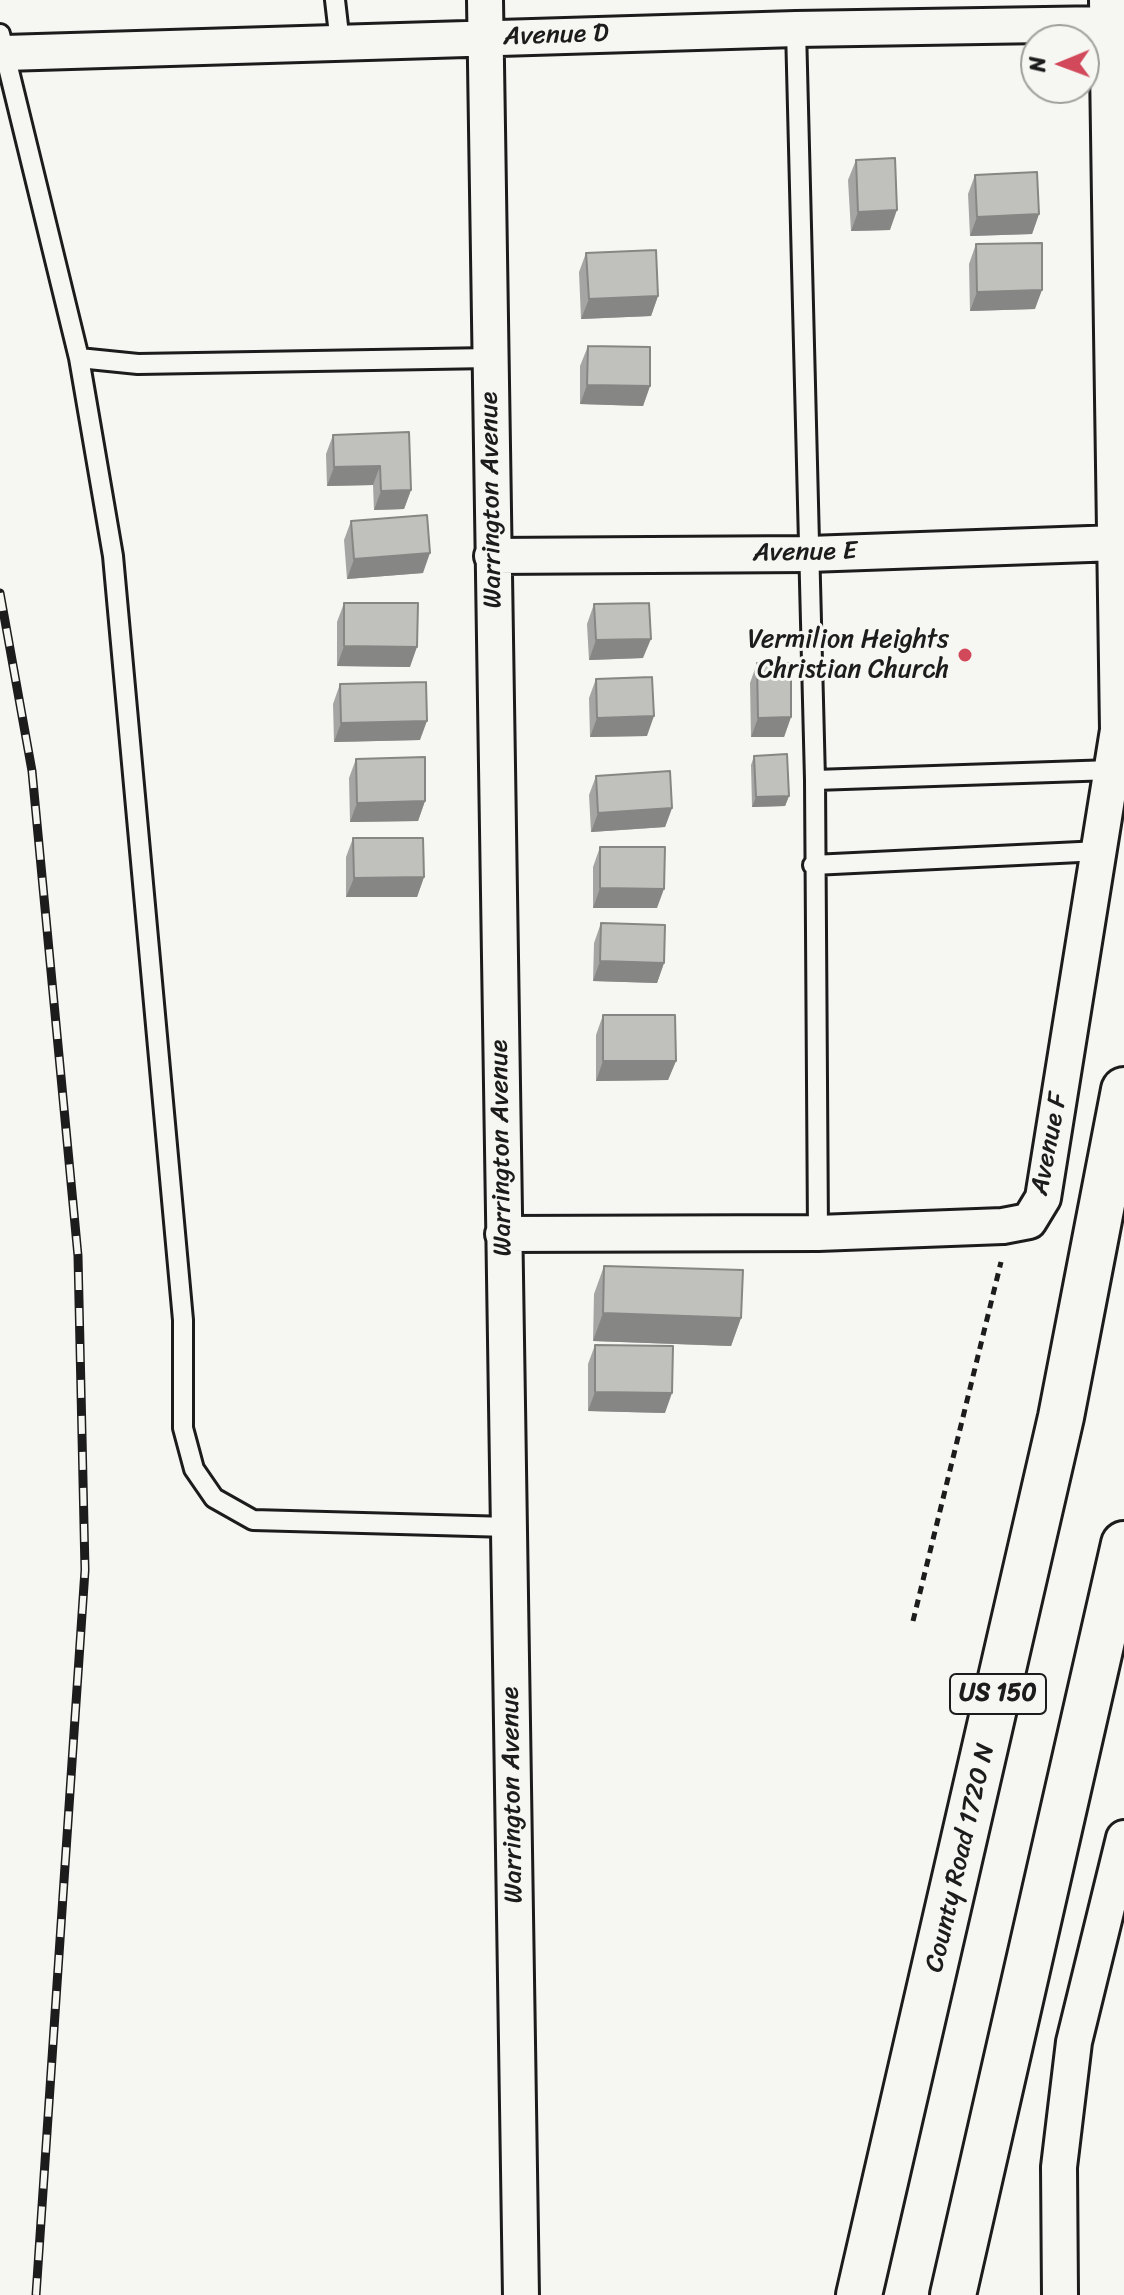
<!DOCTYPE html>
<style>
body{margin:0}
#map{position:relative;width:1124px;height:2295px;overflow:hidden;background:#f6f6f2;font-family:Sriracha,sans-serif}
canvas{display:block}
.north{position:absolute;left:1020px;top:24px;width:80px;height:80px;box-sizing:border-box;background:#f6f6f2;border:2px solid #9f9f9c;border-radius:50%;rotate:269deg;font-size:22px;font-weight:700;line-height:32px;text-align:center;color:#1c1c1c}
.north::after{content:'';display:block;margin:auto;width:28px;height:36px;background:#d1495b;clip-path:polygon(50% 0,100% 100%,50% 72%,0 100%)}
</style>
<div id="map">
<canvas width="1124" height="2295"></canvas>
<div class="north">N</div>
</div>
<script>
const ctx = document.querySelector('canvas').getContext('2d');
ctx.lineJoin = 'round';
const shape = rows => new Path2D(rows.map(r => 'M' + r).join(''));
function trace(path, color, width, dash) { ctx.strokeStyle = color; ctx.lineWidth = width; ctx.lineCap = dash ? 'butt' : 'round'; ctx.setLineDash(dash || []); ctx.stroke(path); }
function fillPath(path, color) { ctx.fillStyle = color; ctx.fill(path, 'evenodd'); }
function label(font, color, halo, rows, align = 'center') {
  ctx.font = font + ' Sriracha,sans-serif'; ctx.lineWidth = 6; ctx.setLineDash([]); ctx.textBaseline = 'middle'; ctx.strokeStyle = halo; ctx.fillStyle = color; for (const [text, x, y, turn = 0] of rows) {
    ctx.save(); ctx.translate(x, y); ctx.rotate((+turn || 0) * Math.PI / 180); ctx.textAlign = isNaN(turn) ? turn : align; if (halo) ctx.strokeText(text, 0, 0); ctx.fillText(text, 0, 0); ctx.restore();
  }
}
const path = shape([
 [913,1621,1001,1262]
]);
const service = shape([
 [335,0,340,43],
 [796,29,815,780,818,1233],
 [0,34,79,358,113,556,183,1320,183,1428,194,1469,214,1498,253,1520,509,1527],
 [79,358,138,364,490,358],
 [815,780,1112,770],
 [813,865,1100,851]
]);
const minor = shape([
 [485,0,521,2295],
 [5,53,796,29,1107,24],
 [492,556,809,554,1117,543],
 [503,1234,818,1233,1003,1226,1029,1221,1043,1198,1118,730,1107,0],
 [1060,2295,1059,2167,1074,2042,1124,1838]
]);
const primary = shape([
 [859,2295,1061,1417,1124,1090],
 [953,2295,1124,1544]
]);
const rail = shape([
 [0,593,32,771,78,1256,85,1570,36,2295]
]);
const wall = shape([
 [856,160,890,230,851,231,848,180],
 [975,175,1039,214,1032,234,970,236,968,194],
 [976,244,1035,309,970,311,969,264],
 [586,253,658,296,651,316,581,319,579,272],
 [588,346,650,386,643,406,580,404,580,366],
 [409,432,411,490,404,509,374,510,373,485,327,486,326,454,333,435],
 [351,521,423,573,347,579,344,540],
 [344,603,410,667,337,666,337,622],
 [594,604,643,658,589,660,587,624],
 [757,663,791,717,784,737,751,737,750,683],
 [596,679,647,736,590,737,589,698],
 [340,684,420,740,334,742,333,704],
 [754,756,789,796,785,806,752,807,751,765],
 [356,759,425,801,418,821,350,822,349,778],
 [596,776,672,808,665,827,591,832,589,795],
 [353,838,424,877,417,897,346,897,346,857],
 [600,847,657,908,593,908,593,867],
 [601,923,664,963,657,983,593,981,594,943],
 [603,1015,676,1061,668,1080,596,1081,596,1035],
 [604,1266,741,1318,731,1346,593,1341,594,1294],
 [595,1345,665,1413,588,1411,588,1364]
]);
const shadedWall = shape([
 [897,210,890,230,851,231,858,212],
 [1039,214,1032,234,970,236,977,217],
 [1042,290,1035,309,970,311,977,292],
 [658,296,651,316,581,319,589,299],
 [587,385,650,386,643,406,580,404],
 [380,466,373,485,327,486,334,467],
 [411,490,404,509,374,510,381,491],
 [430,553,423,573,347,579,354,559],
 [651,639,643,658,589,660,596,640],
 [344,646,417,647,410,667,337,666],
 [654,716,647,736,590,737,597,718],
 [791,717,784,737,751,737,758,718],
 [427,721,420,740,334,742,341,723],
 [789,796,785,806,752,807,756,797],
 [425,801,418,821,350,822,357,803],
 [672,808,665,827,591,832,598,813],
 [424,877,417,897,346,897,354,878],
 [600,888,664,889,657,908,593,908],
 [600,961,664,963,657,983,593,981],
 [603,1061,676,1061,668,1080,596,1081],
 [603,1313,741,1318,731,1346,593,1341],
 [595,1392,672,1393,665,1413,588,1411]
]);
const building = shape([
 [895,158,897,210,858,212,856,160,895,158],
 [1037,172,1039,214,977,217,975,175,1037,172],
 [1042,243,1042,290,977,292,976,244,1042,243],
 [656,250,658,296,589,299,586,253,656,250],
 [588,346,650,347,650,386,587,385,588,346],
 [409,432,411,490,381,491,380,466,334,467,333,435,409,432],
 [427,515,430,553,354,559,351,521,427,515],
 [344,603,418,603,417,647,344,646,344,603],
 [649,603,651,639,596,640,594,604,649,603],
 [757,663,791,663,791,717,758,718,757,663],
 [652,677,654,716,597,718,596,679,652,677],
 [426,682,427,721,341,723,340,684,426,682],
 [787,754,789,796,756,797,754,756,787,754],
 [425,757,425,801,357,803,356,759,425,757],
 [670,771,672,808,598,813,596,776,670,771],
 [353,838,423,838,424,877,354,878,353,838],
 [600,847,665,847,664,889,600,888,600,847],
 [601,923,665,925,664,963,600,961,601,923],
 [603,1015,675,1015,676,1061,603,1061,603,1015],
 [604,1266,743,1270,741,1318,603,1313,604,1266],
 [595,1345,673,1346,672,1393,595,1392,595,1345]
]);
const markers = [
 [965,655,8,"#d1495b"]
];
const shields = [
 [998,1694,96]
];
const shieldNames = [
 ["US 150",998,1694]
];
const streetNames = [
 ["Avenue D",556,36,-2],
 ["Warrington Avenue",492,500,-91],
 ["Avenue E",805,553,-1],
 ["Avenue F",1050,1144,-79],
 ["Warrington Avenue",502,1148,-91],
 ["Warrington Avenue",513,1795,-91],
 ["County Road 1720 N",961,1858,-77]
];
const poiNames = [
 ["Vermilion Heights",949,640],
 ["Christian Church",949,670]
];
trace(service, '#1c1c1c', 24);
trace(minor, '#1c1c1c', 40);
trace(primary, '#1c1c1c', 50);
trace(path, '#1c1c1c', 5, [8, 6]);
trace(service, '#f6f6f2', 18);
trace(minor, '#f6f6f2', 34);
trace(primary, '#f6f6f2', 44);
trace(rail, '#1c1c1c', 9);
trace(rail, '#f6f6f2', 6, [18]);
fillPath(wall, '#a5a5a3');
fillPath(shadedWall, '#868684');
fillPath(building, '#c0c0bd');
trace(building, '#868684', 2);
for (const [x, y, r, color] of markers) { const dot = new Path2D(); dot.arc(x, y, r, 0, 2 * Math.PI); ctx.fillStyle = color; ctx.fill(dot); trace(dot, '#f6f6f2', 3); }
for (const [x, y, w] of shields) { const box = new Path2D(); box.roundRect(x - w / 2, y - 20, w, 40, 6); ctx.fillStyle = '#f6f6f2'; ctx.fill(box); trace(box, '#1c1c1c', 2); }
label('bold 24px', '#1c1c1c', null, shieldNames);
label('26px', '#1c1c1c', '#f6f6f2', streetNames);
label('26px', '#1c1c1c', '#f6f6f2', poiNames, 'right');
</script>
